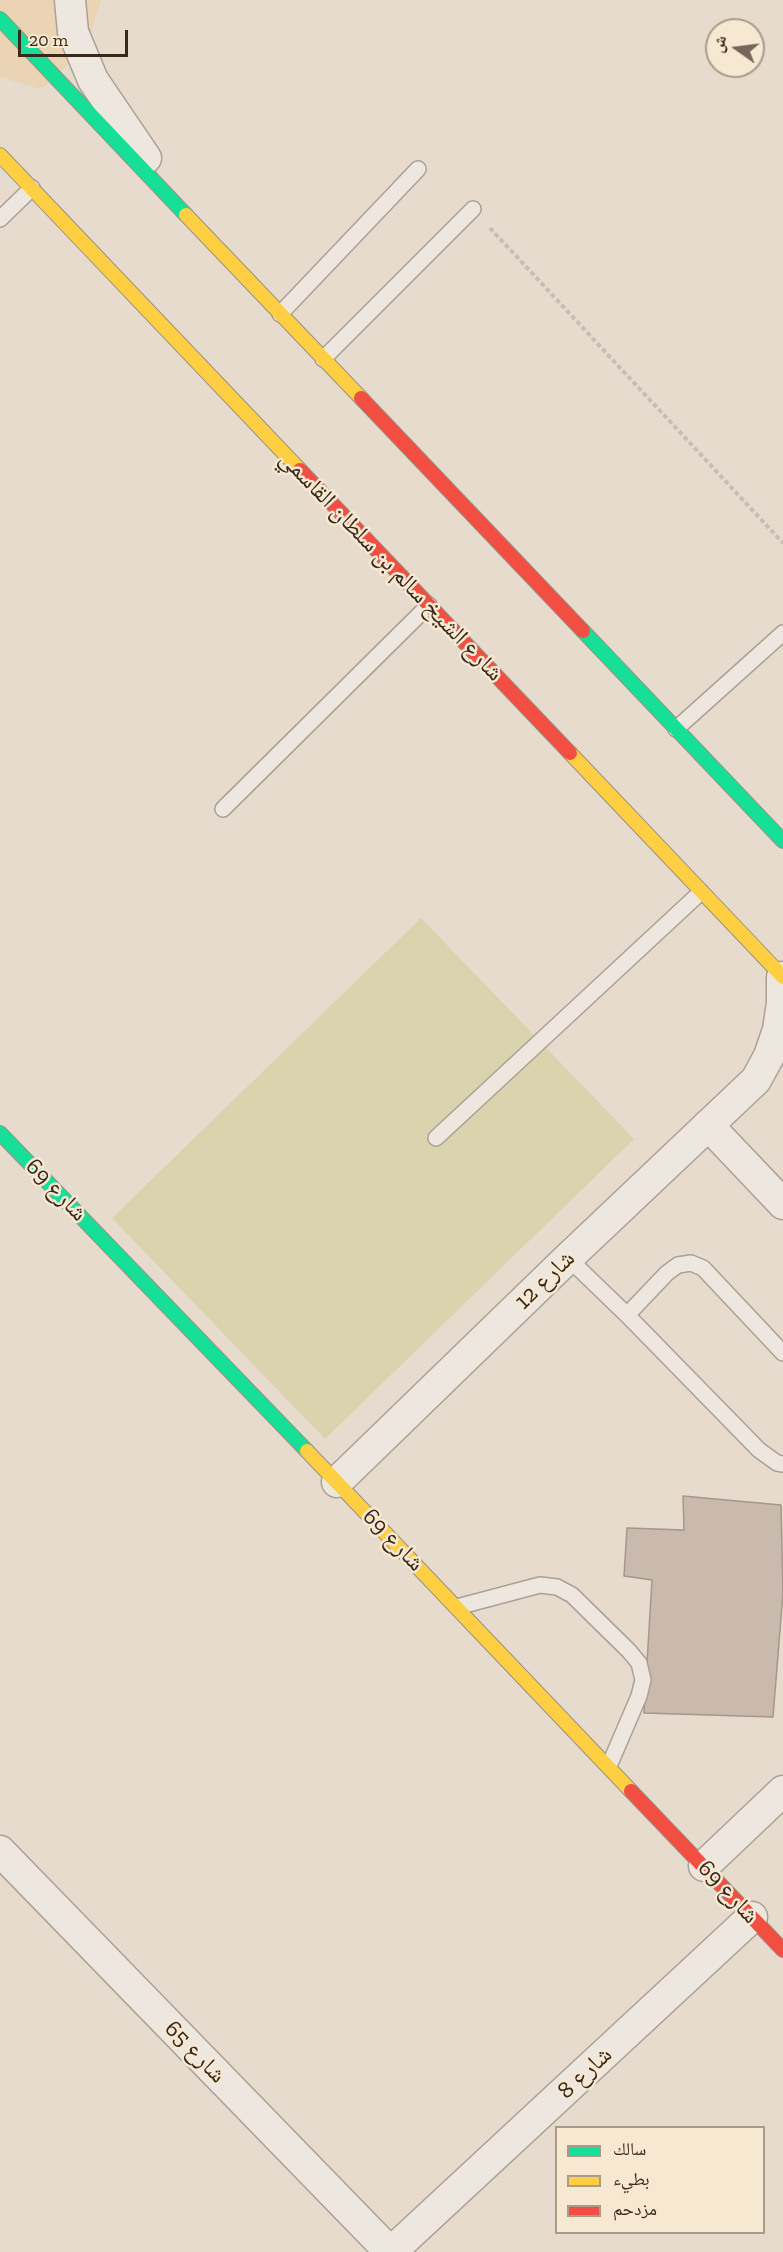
<!DOCTYPE html>
<meta charset="utf-8">
<style>
body{margin:0}
#map{position:relative;width:783px;height:2252px;overflow:hidden;background:#e6dbcc;font-family:"Zilla Slab","Noto Naskh Arabic",serif}
canvas{display:block}
.legend{position:absolute;left:555px;top:2126px;width:210px;height:108px;box-sizing:border-box;background:#f7e8d2;border:2px solid #ab9b8a;margin:0;padding:8px 10px;list-style:none;font-size:18px;color:#3a281d}
.legend li{display:flex;align-items:center;gap:12px;height:30px}
.legend b{width:30px;border:2px solid #ab9b8a}
.north{position:absolute;left:705px;top:18px;width:60px;height:60px;box-sizing:border-box;background:#f7e8d2;border:2px solid #ab9b8a;border-radius:50%;rotate:284deg;font-size:16px;font-weight:700;line-height:24px;text-align:center;color:#3a281d}
.north::after{content:'';display:block;margin:auto;width:21px;height:27px;background:#76675a;clip-path:polygon(50% 0,100% 100%,50% 72%,0 100%)}
.scale{position:absolute;left:18px;top:30px;width:110px;height:27px;box-sizing:border-box;border:3px solid #3a281d;border-top:0;padding-left:8px;font-size:18px;line-height:21px;white-space:nowrap;color:#3a281d;-webkit-text-stroke:4px #f7e8d2;paint-order:stroke}
</style>
<div id="map">
<canvas width="783" height="2252"></canvas>
<ul class="legend">
<li><b style="height:8px;background:#16e098"></b>سالك</li>
<li><b style="height:8px;background:#ffcf43"></b>بطيء</li>
<li><b style="height:8px;background:#f24e42"></b>مزدحم</li>
</ul>
<div class="north">ش</div>
<div class="scale">20 m</div>
</div>
<script>
const ctx = document.querySelector('canvas').getContext('2d');
ctx.lineJoin = 'round';
function fillPath(path, color) { ctx.fillStyle = color; ctx.fill(path, 'evenodd'); }
const shape = rows => new Path2D(rows.map(r => 'M' + r).join(''));
function trace(path, color, width, dash) { ctx.strokeStyle = color; ctx.lineWidth = width; ctx.lineCap = dash ? 'butt' : 'round'; ctx.setLineDash(dash || []); ctx.stroke(path); }
function label(font, color, halo, rows, align = 'center') {
  ctx.font = font + ' "Zilla Slab","Noto Naskh Arabic",serif'; ctx.lineWidth = 5; ctx.setLineDash([]); ctx.textBaseline = 'middle'; ctx.strokeStyle = halo; ctx.fillStyle = color; for (const [text, x, y, turn = 0] of rows) {
    ctx.save(); ctx.translate(x, y); ctx.rotate((+turn || 0) * Math.PI / 180); ctx.textAlign = isNaN(turn) ? turn : align; if (halo) ctx.strokeText(text, 0, 0); ctx.fillText(text, 0, 0); ctx.restore();
  }
}
const green = shape([
 [421,918,634,1139,325,1439,112,1218]
]);
const sand = shape([
 [0,0,101,0,86,48,41,89,0,77]
]);
const building = shape([
 [683,1496,781,1505,783,1593,773,1717,644,1713,652,1580,624,1576,627,1528,684,1530,683,1496]
]);
const path = shape([
 [490,228,783,543]
]);
const lane = shape([
 [0,219,32,188],
 [280,314,418,169],
 [323,359,473,209],
 [676,729,783,633],
 [223,809,429,605],
 [436,1138,701,892],
 [568,1258,627,1315,759,1450,777,1463,783,1464],
 [627,1315,667,1273,678,1265,691,1263,703,1268,783,1353],
 [457,1607,540,1585,557,1587,572,1595,629,1651,639,1663,643,1680,639,1696,609,1766]
]);
const street = shape([
 [70,0,73,32,93,80,146,158],
 [708,1125,783,1204],
 [337,1482,568,1258,756,1080,769,1056,778,1030,782,1003,782,977],
 [0,1851,390,2252],
 [704,1866,783,1791],
 [391,2252,752,1917]
]);
const fast = shape([
 [0,19,186,215],
 [583,631,783,841],
 [0,1133,307,1451]
]);
const slow = shape([
 [0,155,300,470],
 [186,215,361,398],
 [570,753,783,977],
 [307,1451,631,1791]
]);
const jam = shape([
 [361,398,583,631],
 [300,470,570,753],
 [631,1791,783,1950]
]);
const streetNames = [
 ["شارع الشيخ سالم بن سلطان القاسمي",391,566,46],
 ["شارع 69",56,1190,46],
 ["شارع 12",545,1280,-44],
 ["شارع 69",393,1540,46],
 ["شارع 69",728,1892,47],
 ["شارع 65",195,2052,46],
 ["شارع 8",585,2073,-43]
];
fillPath(green, '#d9d4ae');
fillPath(sand, '#ead4b3');
fillPath(building, '#cab9ad');
trace(building, '#a6968c', 1.5);
trace(lane, '#aba096', 18);
trace(street, '#aba096', 33);
trace(fast, '#9b9085', 16);
trace(slow, '#9b9085', 16);
trace(jam, '#9b9085', 16);
trace(path, '#c6beb6', 4, [4.5, 3]);
trace(lane, '#ede7df', 15);
trace(street, '#ede7df', 30);
trace(fast, '#16e098', 14);
trace(slow, '#ffcf43', 14);
trace(jam, '#f24e42', 14);
label('24px', '#3a281d', '#f7e8d2', streetNames);
</script>
